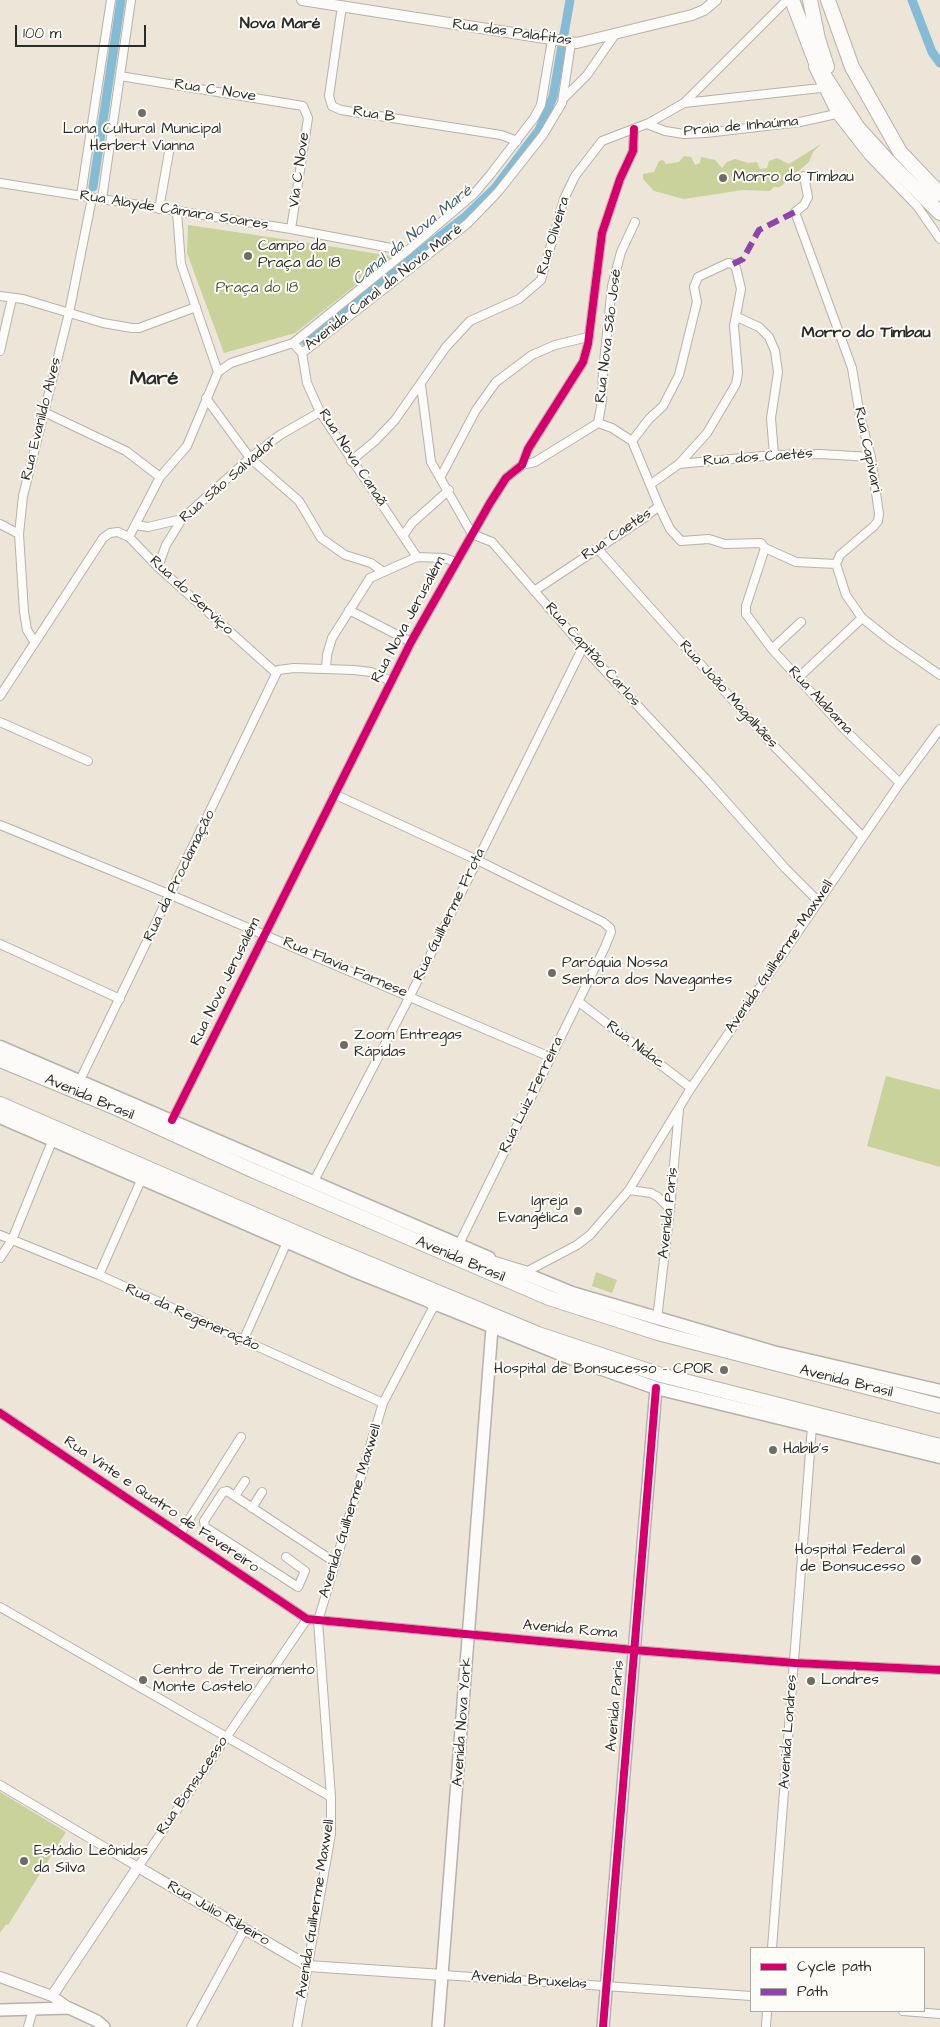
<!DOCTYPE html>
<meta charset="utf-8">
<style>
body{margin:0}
#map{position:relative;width:940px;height:2027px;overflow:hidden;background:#ece5d8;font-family:"Architects Daughter",sans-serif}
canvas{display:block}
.legend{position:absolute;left:750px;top:1947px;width:175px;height:65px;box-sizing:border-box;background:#fdfcf7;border:1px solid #a9a8a5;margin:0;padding:6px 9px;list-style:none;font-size:15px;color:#2b2b2b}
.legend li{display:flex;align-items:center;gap:10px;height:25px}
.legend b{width:25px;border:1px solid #a9a8a5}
.scale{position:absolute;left:15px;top:25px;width:131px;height:22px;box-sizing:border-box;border:2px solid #2b2b2b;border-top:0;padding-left:6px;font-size:15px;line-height:18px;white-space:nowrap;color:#2b2b2b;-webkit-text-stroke:4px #fdfcf7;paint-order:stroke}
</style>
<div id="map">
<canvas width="940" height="2027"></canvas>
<ul class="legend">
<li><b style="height:6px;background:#d6006c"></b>Cycle path</li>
<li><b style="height:6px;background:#8e44ad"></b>Path</li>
</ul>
<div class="scale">100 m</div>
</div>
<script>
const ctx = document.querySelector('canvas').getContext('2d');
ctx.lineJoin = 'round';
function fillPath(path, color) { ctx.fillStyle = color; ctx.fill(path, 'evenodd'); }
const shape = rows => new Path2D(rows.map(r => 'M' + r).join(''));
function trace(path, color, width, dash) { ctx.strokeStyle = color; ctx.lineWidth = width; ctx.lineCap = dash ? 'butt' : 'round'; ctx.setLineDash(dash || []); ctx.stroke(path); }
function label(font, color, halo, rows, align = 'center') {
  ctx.font = font + ' "Architects Daughter",sans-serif'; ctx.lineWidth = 4; ctx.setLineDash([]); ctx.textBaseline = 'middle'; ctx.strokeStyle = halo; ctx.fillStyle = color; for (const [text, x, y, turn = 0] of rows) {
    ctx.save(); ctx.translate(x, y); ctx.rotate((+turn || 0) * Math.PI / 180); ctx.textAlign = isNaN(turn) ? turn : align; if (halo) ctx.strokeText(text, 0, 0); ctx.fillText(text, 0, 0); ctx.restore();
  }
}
const green = shape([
 [821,144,813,152,809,162,780,187,774,187,770,191,743,190,684,199,654,191,643,179,643,174,654,172,659,161,663,160,666,164,679,162,684,156,691,157,695,165,700,163,701,157,715,160,722,168,727,162,735,159,748,163,757,162,760,169,767,168,769,161,777,158,789,164],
 [188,225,289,240,392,256,295,333,224,353,187,253],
 [886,1076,940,1090,940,1167,867,1146],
 [596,1272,617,1280,612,1293,592,1286],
 [0,1792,66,1832,8,1925,6,1924,0,1933]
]);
const canal = shape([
 [912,0,932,52,940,63],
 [93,187,121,0],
 [305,341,466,216,495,188,539,130,553,97,570,0]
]);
const minor = shape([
 [342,6,329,96,332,106,341,110,501,135,517,141],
 [813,67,836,114,868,155,917,206,940,239],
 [120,76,303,106,308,118,291,229],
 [563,99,587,75,614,36],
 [684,103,821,88],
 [647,124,665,131,684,134,706,133,800,122,836,114],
 [804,176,808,197,804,205,795,212,852,368,860,416,871,457,879,514,878,521,874,526,840,555,836,564,846,595,862,618,891,641,940,675],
 [0,183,291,229,407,251],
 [81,195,111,0],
 [102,199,131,0],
 [159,209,169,152],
 [177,212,181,264,218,372],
 [0,296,23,299,103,323,132,328,139,328,196,307],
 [737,317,759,327,769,337,775,351,778,372,771,418,774,455],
 [293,343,302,353,467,224,498,192,543,135,562,103,571,43],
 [0,351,12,298],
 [302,353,307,383,320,412,417,557],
 [421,385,431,462,472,534,492,542,583,647,706,779,785,868,818,901],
 [206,398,250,458,299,501,321,538,345,555,371,563,382,571],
 [44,412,126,451,160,477],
 [598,423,602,401,603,371,612,286,621,252,635,222],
 [632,441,649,419,663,406,679,375,697,302,694,287,698,277,728,263,733,264,736,268,741,289,734,326,738,373,736,384,707,433,679,464],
 [351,461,375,441,395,420,446,347,470,321,519,299,541,280,564,199,575,176,602,141,649,123,684,103,786,1],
 [522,465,535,462,598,423],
 [440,478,476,410,496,382,532,355,555,345,588,337],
 [651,484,679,464,774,455,820,454,871,457],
 [659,506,670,529,681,541,709,539,725,544,761,543,765,548,796,562,836,564],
 [0,524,19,534],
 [135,525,148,527,182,519],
 [403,536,412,523,449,490],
 [129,537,160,477,187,446,218,372,231,363,293,343,407,251,474,194,490,175,534,118,541,105,552,40],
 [597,548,770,742,863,837],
 [765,548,746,606,746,614,772,649,845,730,900,783],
 [158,567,166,545,182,519,250,458,280,435,320,412],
 [534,591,644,518,659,506,632,441,612,428,598,423],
 [349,610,411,642],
 [34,641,27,630,24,612,19,534,23,496,69,313,92,198],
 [772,649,801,622],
 [326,669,327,655,332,638,370,578,417,557,444,558,456,562],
 [798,678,862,618],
 [0,696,103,538,110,533,118,532,129,537,158,567,276,673],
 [0,722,88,761],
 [334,794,477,860,603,922,610,928,611,932,605,947,459,1244],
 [0,825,171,895,550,1057],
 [0,944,120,999],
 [579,1002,691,1088],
 [80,1080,278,670,294,668,354,670,371,672,391,681],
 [172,1120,411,642,490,503,506,478,522,465,528,449,583,362,588,344,602,233,620,179,633,151,634,129],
 [314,1181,410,996,583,647],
 [629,1190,651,1193,658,1197,670,1209],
 [0,1235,99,1275,383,1403],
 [0,1258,12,1240,53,1139],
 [524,1273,577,1245,590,1235,629,1190,691,1088,900,783,940,729],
 [99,1275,142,1178],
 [657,1319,670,1209,679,1109],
 [243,1341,287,1242],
 [0,1413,307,1619,634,1650,795,1663,940,1670],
 [235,1496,245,1481],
 [252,1508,262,1492],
 [180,1534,241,1437],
 [286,1557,305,1571,298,1587,205,1527,204,1521,223,1492,227,1491,336,1563],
 [0,1607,331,1797],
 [0,1785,138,1867,307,1619],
 [772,1948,812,1426],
 [443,1975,751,1996],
 [903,2011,940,2014],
 [28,2027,33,2010],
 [191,2027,244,1930],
 [297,2027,331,1834,331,1797,318,1621,383,1403,435,1304],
 [766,2027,767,2011]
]);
const tertiary = shape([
 [302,0,577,43,692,15,704,10,716,0],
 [0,1977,52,1996,69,2008],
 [52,1996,138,1867,308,1966,443,1975]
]);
const secondary = shape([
 [0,2010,69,2008,97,2021,104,2027],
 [438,2027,492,1328],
 [603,2027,656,1388]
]);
const trunk = shape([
 [0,1047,489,1258],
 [0,1117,357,1272,568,1357,656,1388,940,1457],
 [516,1270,572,1293,773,1352,940,1391]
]);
const motorway = shape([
 [792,0,816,63,858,128,888,161,940,213],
 [810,0,818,39,827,67],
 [828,0,852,67,900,152,940,194],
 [0,1060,114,1107,254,1171,549,1298,658,1333,940,1406],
 [0,1104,322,1244,538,1334,661,1375,940,1446],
 [475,1258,524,1273],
 [410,1287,435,1304]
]);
const quiet = shape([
 [733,264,743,259,759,230,795,212]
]);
const cycleway = shape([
 [172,1120,411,642,490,503,506,478,522,465,528,449,583,362,588,344,602,233,620,179,633,151,634,129],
 [0,1413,307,1619,634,1650,795,1663,940,1670],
 [603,2027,656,1388]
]);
const markers = [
 [142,113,5,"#6f6c68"],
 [723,178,5,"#6f6c68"],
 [248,256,5,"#6f6c68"],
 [552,973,5,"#6f6c68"],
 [344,1045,5,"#6f6c68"],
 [578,1211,5,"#6f6c68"],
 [724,1370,5,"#6f6c68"],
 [773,1450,5,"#6f6c68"],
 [916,1560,6,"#6f6c68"],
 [143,1680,5,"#6f6c68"],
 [811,1681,5,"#6f6c68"],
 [24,1861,5,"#6f6c68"]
];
const streetNames = [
 ["Rua das Palafitas",512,33,8],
 ["Rua C Nove",215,91,9],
 ["Rua B",374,115,9],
 ["Praia de Inhaúma",741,127,-5],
 ["Via C Nove",300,170,-82],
 ["Rua Alayde Câmara Soares",174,211,9],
 ["Rua Oliveira",554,236,-73],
 ["Avenida Canal da Nova Maré",384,288,-38],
 ["Rua Nova São José",609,336,-83],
 ["Rua Evanildo Alves",42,419,-76],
 ["Rua Capivari",867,450,78],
 ["Rua Nova Canaã",352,458,57],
 ["Rua dos Caetés",758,458,-4],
 ["Rua São Salvador",229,480,-41],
 ["Rua Caetés",617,535,-34],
 ["Rua do Serviço",191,596,43],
 ["Rua Nova Jerusalém",409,620,-62],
 ["Rua Capitão Carlos",592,655,48],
 ["Rua João Magalhães",728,695,48],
 ["Rua Alabama",820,701,47],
 ["Rua da Proclamação",180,876,-64],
 ["Rua Guilherme Frota",450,915,-64],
 ["Avenida Guilherme Maxwell",780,957,-56],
 ["Rua Flavia Farnese",345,968,23],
 ["Rua Nova Jerusalém",226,982,-64],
 ["Rua Nidac",635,1045,37],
 ["Rua Luiz Ferreira",532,1095,-64],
 ["Avenida Brasil",89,1098,23],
 ["Avenida Paris",669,1213,-84],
 ["Avenida Brasil",460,1260,23],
 ["Rua da Regeneração",192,1318,24],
 ["Avenida Brasil",846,1382,14],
 ["Rua Vinte e Quatro de Fevereiro",161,1505,34],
 ["Avenida Guilherme Maxwell",351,1511,-73],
 ["Avenida Roma",570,1630,5],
 ["Avenida Paris",616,1706,-85],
 ["Avenida Nova York",463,1722,-86],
 ["Avenida Londres",789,1732,-86],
 ["Rua Bonsucesso",193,1786,-56],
 ["Avenida Guilherme Maxwell",316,1909,-81],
 ["Rua Julio Ribeiro",218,1914,30],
 ["Avenida Bruxelas",529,1981,4]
];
const poiNames = [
 ["Lona Cultural Municipal",142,130,"center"],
 ["Herbert Vianna",142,147,"center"],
 ["Morro do Timbau",733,178],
 ["Campo da",258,247],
 ["Praça do 18",258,264],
 ["Paróquia Nossa",562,964],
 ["Senhora dos Navegantes",562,981],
 ["Zoom Entregas",354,1036],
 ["Rápidas",354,1053],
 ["Igreja",568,1202,"right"],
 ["Evangélica",568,1219,"right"],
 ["Hospital de Bonsucesso - CPOR",714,1370,"right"],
 ["Habib's",783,1450],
 ["Hospital Federal",905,1551,"right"],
 ["de Bonsucesso",905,1568,"right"],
 ["Centro de Treinamento",153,1671],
 ["Monte Castelo",153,1688],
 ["Londres",821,1681],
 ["Estádio Leônidas",34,1852],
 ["da Silva",34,1869]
];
const parkNames = [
 ["Praça do 18",257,289]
];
const neighbourhoodNames = [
 ["Nova Maré",280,25],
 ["Morro do Timbau",866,334]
];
const waterNames = [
 ["Canal da Nova Maré",413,236,-39]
];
const districtNames = [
 ["Maré",154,380]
];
fillPath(green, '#c8d29a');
trace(canal, '#85bcd5', 9);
trace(minor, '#b6b2aa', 10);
trace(tertiary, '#b6b2aa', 12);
trace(secondary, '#b6b2aa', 14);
trace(trunk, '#b6b2aa', 15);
trace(motorway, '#b6b2aa', 16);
trace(minor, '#fcfbf9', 8);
trace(tertiary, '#fcfbf9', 10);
trace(secondary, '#fcfbf9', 11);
trace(trunk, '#fcfbf9', 12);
trace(motorway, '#fcfbf9', 14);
trace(quiet, '#8e44ad', 6, [12, 6]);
trace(cycleway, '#d6006c', 8);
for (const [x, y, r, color] of markers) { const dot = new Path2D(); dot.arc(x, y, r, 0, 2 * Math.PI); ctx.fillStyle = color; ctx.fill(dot); trace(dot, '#fdfcf7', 2); }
label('15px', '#2b2b2b', '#fdfcf7', streetNames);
label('15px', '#2b2b2b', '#fdfcf7', poiNames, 'left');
label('15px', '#51583d', '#fdfcf7', parkNames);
label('bold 16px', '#2b2b2b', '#fdfcf7', neighbourhoodNames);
label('italic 16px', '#3d5e6f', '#fdfcf7', waterNames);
label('bold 20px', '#2b2b2b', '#fdfcf7', districtNames);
</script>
